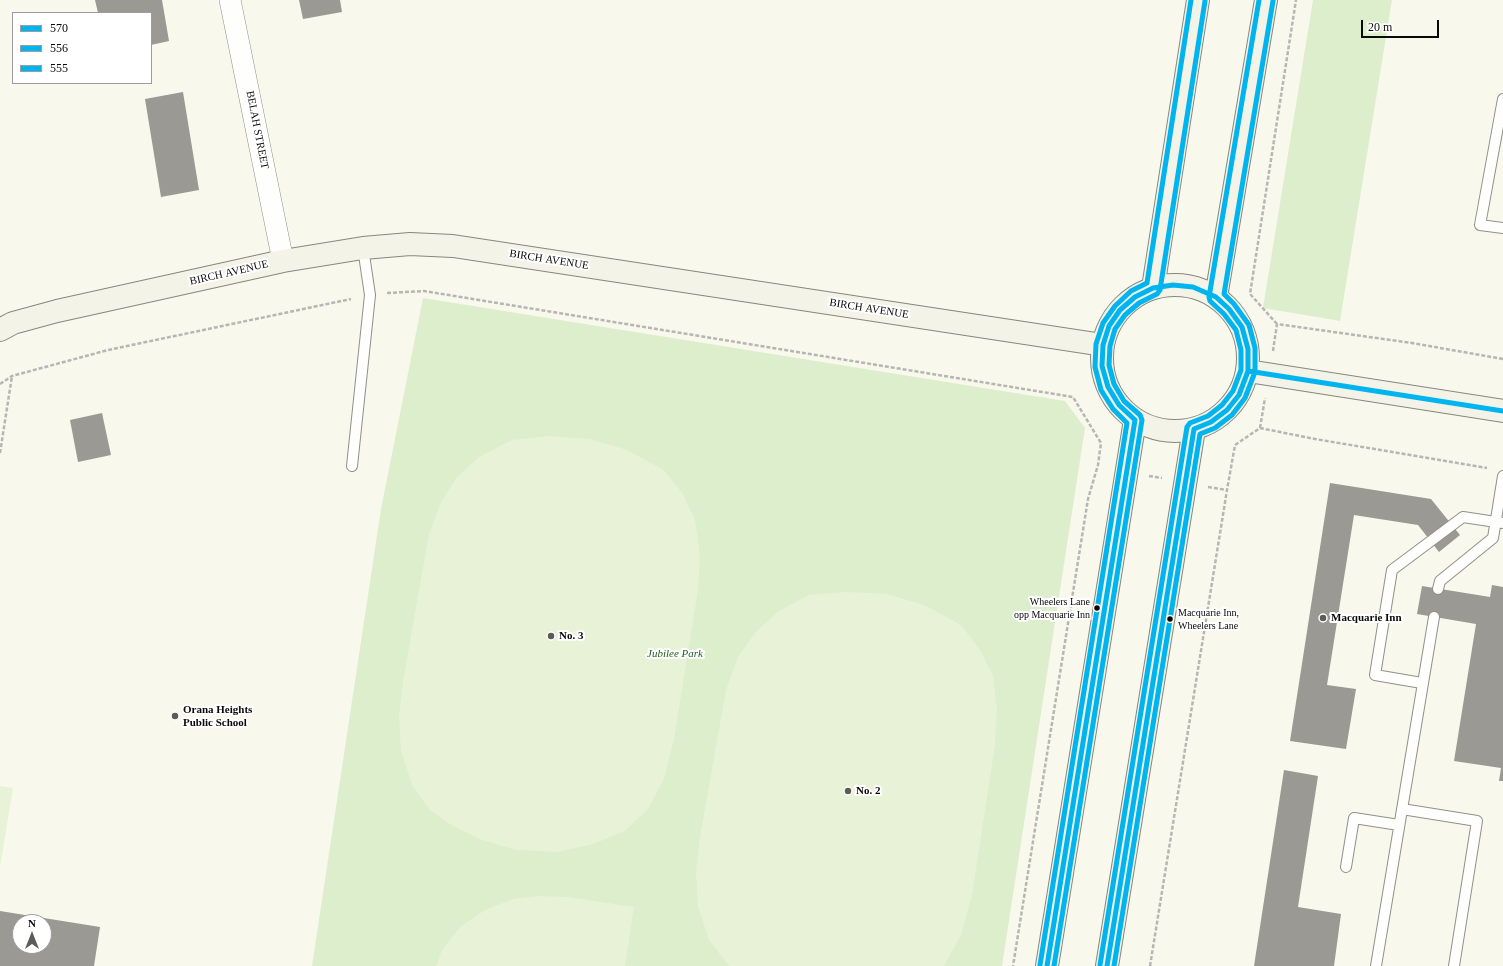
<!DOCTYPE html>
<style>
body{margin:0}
#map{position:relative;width:1503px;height:966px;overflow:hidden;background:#f8f8ec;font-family:"Times New Roman",serif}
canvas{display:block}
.legend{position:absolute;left:12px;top:12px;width:140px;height:72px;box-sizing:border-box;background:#fff;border:1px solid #9d9d9d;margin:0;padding:5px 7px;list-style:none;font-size:12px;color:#090909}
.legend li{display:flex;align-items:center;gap:8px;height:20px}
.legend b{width:20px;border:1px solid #9d9d9d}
.north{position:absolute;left:12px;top:914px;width:40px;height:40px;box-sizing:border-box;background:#fff;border:1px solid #9d9d9d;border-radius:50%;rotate:0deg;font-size:11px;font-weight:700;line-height:16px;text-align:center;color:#090909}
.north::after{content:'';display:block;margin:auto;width:14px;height:18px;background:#5d5d58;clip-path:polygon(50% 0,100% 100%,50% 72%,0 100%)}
.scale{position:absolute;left:1361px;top:20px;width:78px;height:18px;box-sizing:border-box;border:2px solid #090909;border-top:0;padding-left:5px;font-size:12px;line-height:14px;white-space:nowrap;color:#090909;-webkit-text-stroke:3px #fff;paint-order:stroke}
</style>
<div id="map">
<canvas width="1503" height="966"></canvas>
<ul class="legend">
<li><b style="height:5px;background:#00b5ef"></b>570</li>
<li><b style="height:5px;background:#00b5ef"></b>556</li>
<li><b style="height:5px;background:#00b5ef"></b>555</li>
</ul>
<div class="north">N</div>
<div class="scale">20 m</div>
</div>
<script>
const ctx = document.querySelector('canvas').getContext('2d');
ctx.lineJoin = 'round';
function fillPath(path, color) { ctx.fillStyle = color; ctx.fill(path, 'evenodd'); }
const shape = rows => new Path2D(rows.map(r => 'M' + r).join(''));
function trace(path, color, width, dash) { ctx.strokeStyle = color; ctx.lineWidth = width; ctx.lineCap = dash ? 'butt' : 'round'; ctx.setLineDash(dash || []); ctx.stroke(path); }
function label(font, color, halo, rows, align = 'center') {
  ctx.font = font + ' "Times New Roman",serif'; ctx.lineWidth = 4; ctx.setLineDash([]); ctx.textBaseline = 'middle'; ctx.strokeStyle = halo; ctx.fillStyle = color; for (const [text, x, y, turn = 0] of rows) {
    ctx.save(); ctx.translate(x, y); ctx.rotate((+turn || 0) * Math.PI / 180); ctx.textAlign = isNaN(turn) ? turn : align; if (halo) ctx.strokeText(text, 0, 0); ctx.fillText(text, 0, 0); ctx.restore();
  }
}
const green = shape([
 [1313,0,1392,0,1340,321,1263,308],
 [423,298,1065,401,1085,428,1002,966,312,966,381,509]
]);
const pitch = shape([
 [548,436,590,439,627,450,664,470,683,494,695,520,700,555,698,590,674,739,664,779,648,809,625,831,593,844,557,852,516,850,482,840,451,825,429,809,412,785,401,751,399,717,403,681,429,534,441,502,457,477,479,457,512,440],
 [846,592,887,594,924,605,961,625,980,650,993,676,997,710,995,745,972,895,961,935,944,966,729,966,709,940,698,907,696,873,700,837,726,690,738,657,755,633,777,612,809,595],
 [0,786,13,788,0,867],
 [539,896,567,897,634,907,625,966,436,966,442,950,461,926,485,910,513,899]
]);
const building = shape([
 [95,0,162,0,169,41,151,45,151,13,98,13],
 [299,0,340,0,342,12,303,19],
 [183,92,199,190,161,197,145,99],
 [102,413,111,455,78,462,70,420],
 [1330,483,1431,499,1460,535,1439,552,1418,525,1354,515,1327,685,1356,689,1346,749,1290,741],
 [1492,585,1503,587,1503,781,1499,781,1501,768,1454,761,1476,624,1417,614,1422,586,1490,597],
 [1284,770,1318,776,1298,907,1341,914,1334,966,1254,966],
 [0,911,100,927,94,966,0,966],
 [20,922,44,922,44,946,20,946]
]);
const path = shape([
 [387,293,424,291,1073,397,1101,443,1098,465,1088,499,1013,966],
 [1277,324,1250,294,1296,0],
 [1273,351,1277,324,1412,343,1503,359],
 [0,384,12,376,108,350,351,299],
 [1260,428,1265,398],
 [0,453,12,376],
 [1149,476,1162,478],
 [1208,487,1227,490],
 [1150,966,1227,490,1235,445,1260,428,1315,439,1487,468]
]);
const lane = shape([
 [1503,99,1480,225,1503,228],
 [352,466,370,295,363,248],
 [1438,589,1440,581,1493,538,1503,476],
 [1422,683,1375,675,1392,570,1463,517,1503,523],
 [1402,809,1477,821,1454,966],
 [1346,867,1354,818,1399,825],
 [1376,966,1434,617]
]);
const street = shape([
 [230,0,283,261]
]);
const secondary = shape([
 '1102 358a73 73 0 1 1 146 0a73 73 0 1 1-146 0Z',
 [1153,288,1198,0],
 [1216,297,1266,0],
 [0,330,13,323,57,311,283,261,363,248,410,244,453,246,1103,345],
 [1248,371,1503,411],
 [1047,966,1135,420],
 [1107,966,1194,429]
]);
const bus1 = shape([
 [1248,371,1503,411],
 [1047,966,1135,420],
 [1107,966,1194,429,1211,422,1227,410,1239,395,1248,371,1248,349,1242,327,1229,309,1216,297,1193,287,1173,285,1153,288,1135,297,1120,310,1109,326,1103,345,1102,366,1108,387,1119,405,1135,420]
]);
const bus2 = shape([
 [1054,966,1142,420,1140,415,1124,401,1114,384,1109,365,1110,346,1115,329,1125,315,1139,303,1157,294,1160,290,1205,1],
 [1114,966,1200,434,1215,428,1232,415,1245,398,1255,372,1255,348,1249,325,1234,304,1224,294,1273,1]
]);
const bus3 = shape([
 [1040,965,1127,423,1113,409,1101,390,1095,367,1096,344,1103,323,1115,306,1131,291,1147,283,1191,0],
 [1100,965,1187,427,1190,423,1208,416,1222,405,1233,391,1241,370,1241,350,1236,330,1224,314,1210,301,1209,297,1259,0]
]);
const markers = [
 [1097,608,3.5,"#090909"],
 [1323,618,4,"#5d5d58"],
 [1170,619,3.5,"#090909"],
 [551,636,4,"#5d5d58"],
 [175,716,4,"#5d5d58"],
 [848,791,4,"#5d5d58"]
];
const busNames = [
 ["Wheelers Lane",1090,602],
 ["opp Macquarie Inn",1090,615],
 ["Macquarie Inn,",1178,613,"left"],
 ["Wheelers Lane",1178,626,"left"]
];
const streetNames = [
 ["BELAH STREET",257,130,79],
 ["BIRCH AVENUE",549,260,9],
 ["BIRCH AVENUE",229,273,-13],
 ["BIRCH AVENUE",869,309,9]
];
const poiNames = [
 ["Macquarie Inn",1331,618],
 ["No. 3",559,636],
 ["Orana Heights",183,710],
 ["Public School",183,723],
 ["No. 2",856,791]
];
const parkNames = [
 ["Jubilee Park",675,654]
];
fillPath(green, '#ddeecd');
fillPath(pitch, '#e8f2d6');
fillPath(building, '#9a9993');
trace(lane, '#91918b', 12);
trace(street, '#91918b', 22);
trace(secondary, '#878782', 24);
trace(path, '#b6b6b4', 2.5, [4, 2]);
trace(lane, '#fefefc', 10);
trace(street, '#fefefc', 21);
trace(secondary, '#f3f3e7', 22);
trace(bus1, '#00b5ef', 5);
trace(bus2, '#00b5ef', 5);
trace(bus3, '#00b5ef', 5);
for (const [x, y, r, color] of markers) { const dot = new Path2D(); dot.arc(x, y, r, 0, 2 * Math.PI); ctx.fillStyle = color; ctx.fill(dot); trace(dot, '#fff', 1.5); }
label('10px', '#090909', '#fff', busNames, 'right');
label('11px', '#090909', '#fff', streetNames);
label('bold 11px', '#090909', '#fff', poiNames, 'left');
label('italic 11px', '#225e1d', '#fff', parkNames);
</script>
